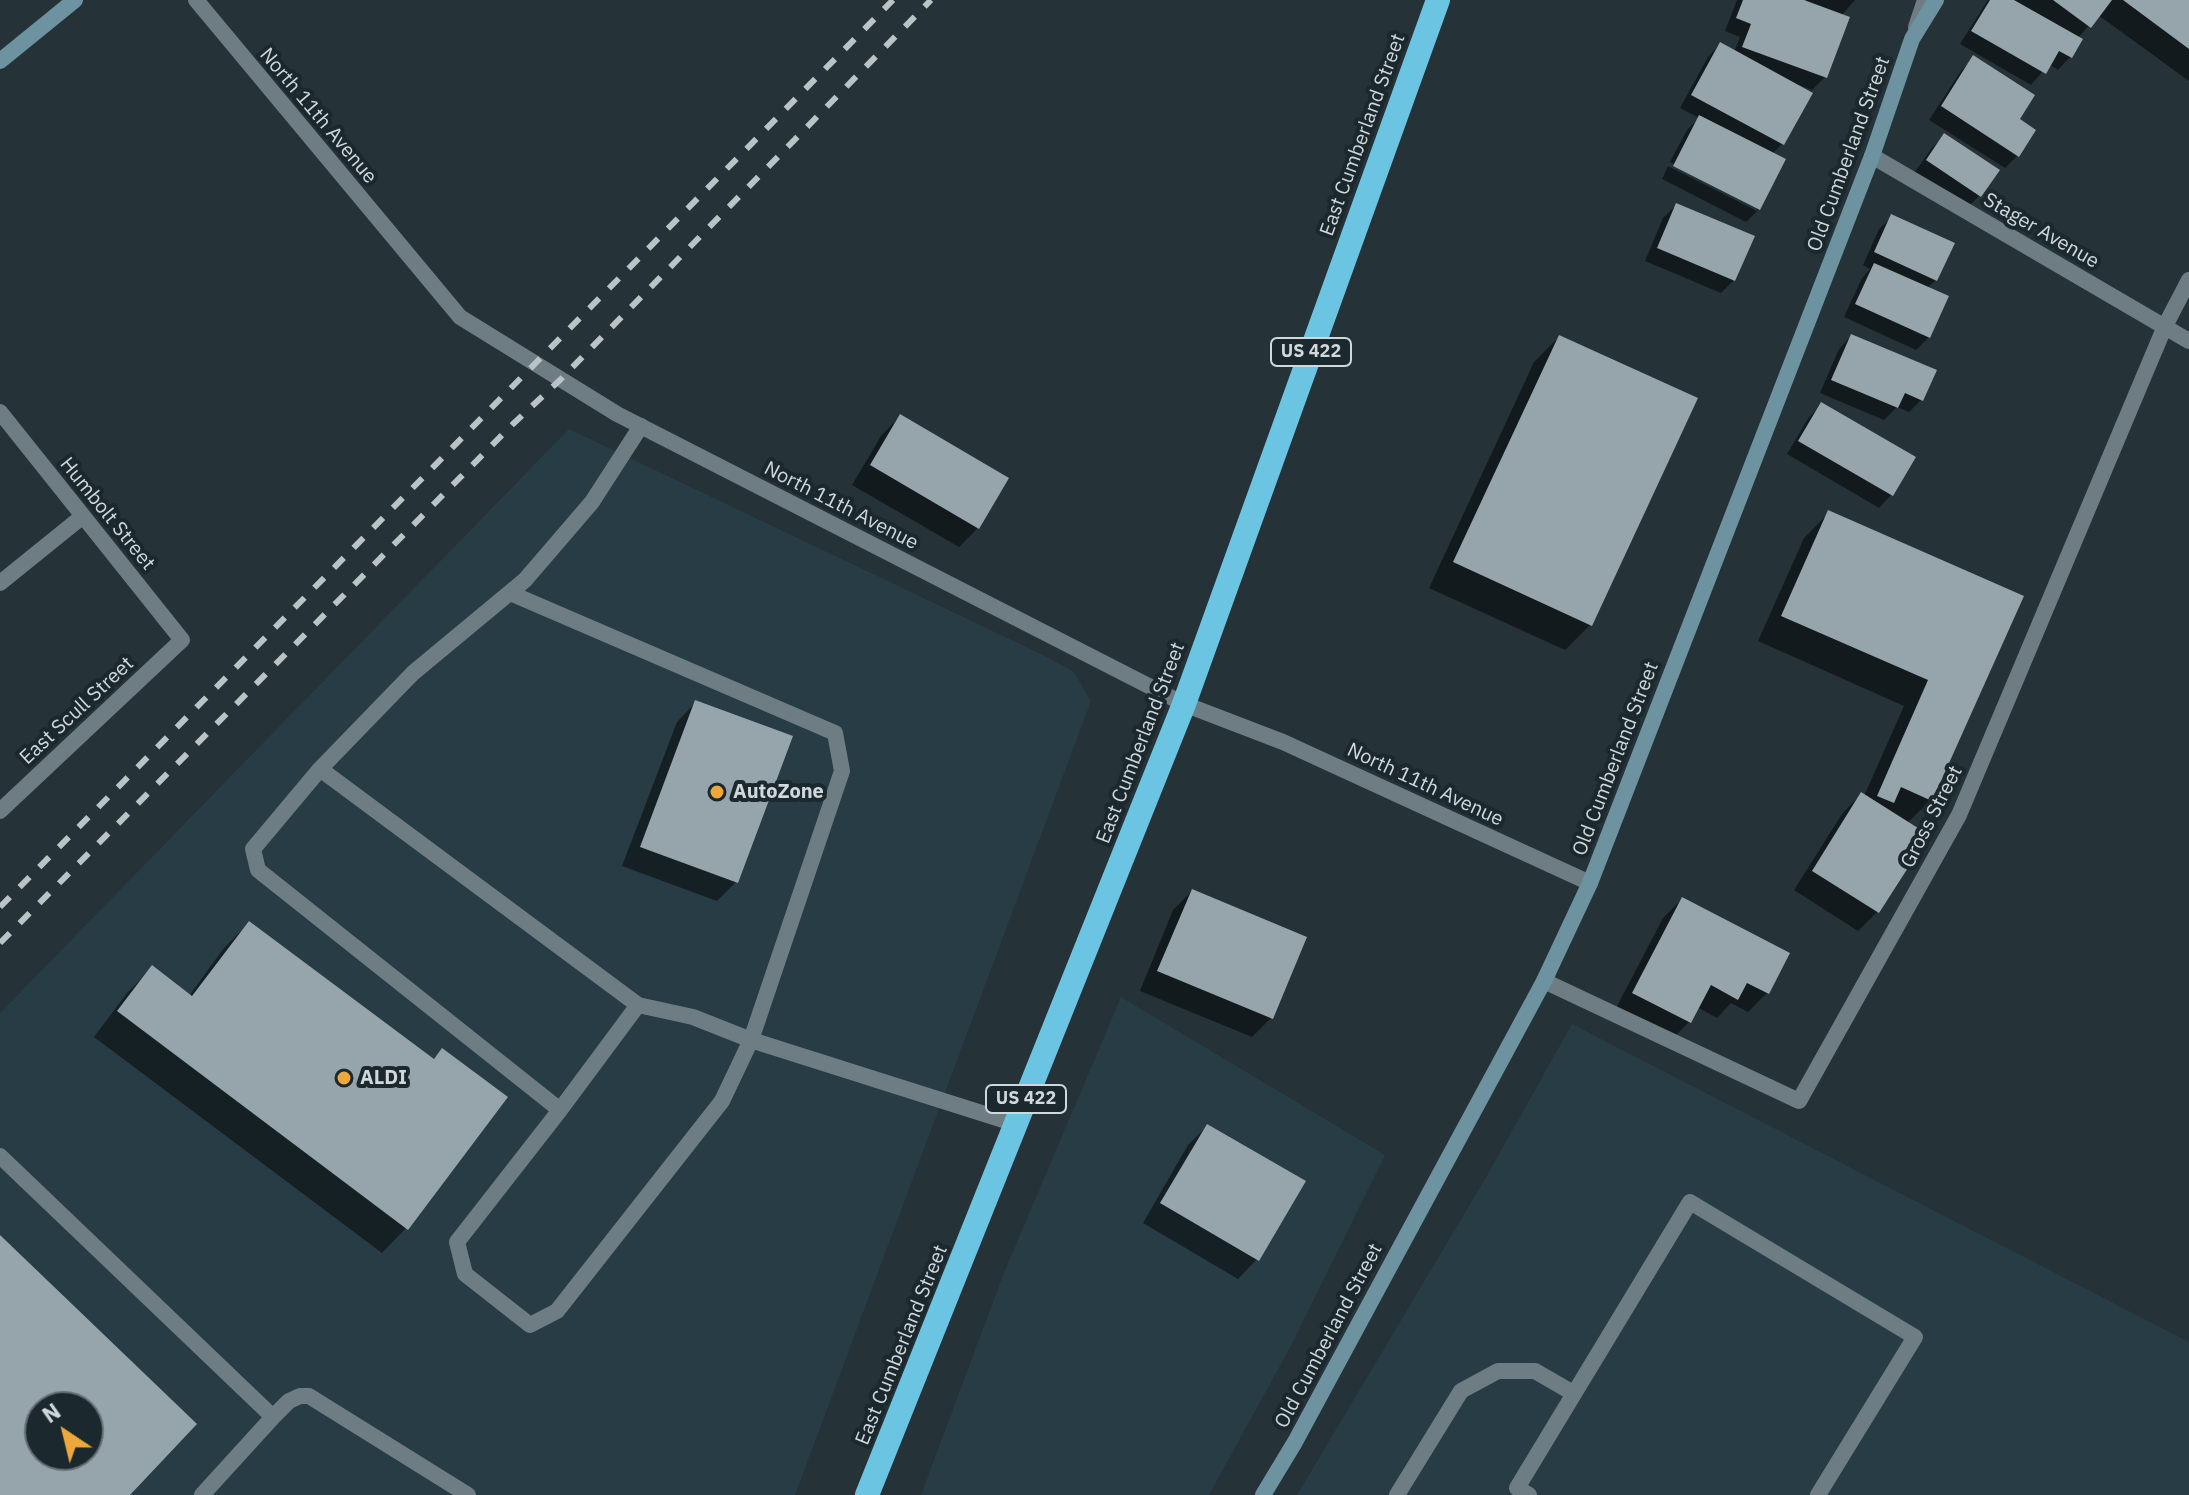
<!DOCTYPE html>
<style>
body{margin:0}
#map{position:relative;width:2189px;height:1495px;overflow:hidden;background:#253237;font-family:"IBM Plex Sans",sans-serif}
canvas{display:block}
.north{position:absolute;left:24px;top:1391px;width:80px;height:80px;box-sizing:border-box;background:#1b282d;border:2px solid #636e73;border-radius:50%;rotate:325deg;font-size:22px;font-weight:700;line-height:32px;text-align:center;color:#d0d8db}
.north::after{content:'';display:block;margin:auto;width:28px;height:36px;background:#eea73c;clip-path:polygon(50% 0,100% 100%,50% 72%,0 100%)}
</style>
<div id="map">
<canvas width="2189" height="1495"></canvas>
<div class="north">N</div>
</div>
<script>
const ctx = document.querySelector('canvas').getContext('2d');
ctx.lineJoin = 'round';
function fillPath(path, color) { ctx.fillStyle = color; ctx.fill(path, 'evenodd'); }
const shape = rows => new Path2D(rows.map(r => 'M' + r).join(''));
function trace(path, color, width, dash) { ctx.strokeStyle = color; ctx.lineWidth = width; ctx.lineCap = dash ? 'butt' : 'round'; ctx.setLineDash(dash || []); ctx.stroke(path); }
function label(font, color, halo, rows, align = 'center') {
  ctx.font = font + ' "IBM Plex Sans",sans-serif'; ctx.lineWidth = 8; ctx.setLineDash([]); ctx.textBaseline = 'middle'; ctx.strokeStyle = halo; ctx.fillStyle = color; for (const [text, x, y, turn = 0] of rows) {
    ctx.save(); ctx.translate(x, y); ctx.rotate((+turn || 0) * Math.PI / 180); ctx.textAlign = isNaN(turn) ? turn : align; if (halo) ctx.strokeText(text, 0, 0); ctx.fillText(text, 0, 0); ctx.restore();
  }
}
const built = shape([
 [569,429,1041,654,1073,671,1091,701,795,1495,0,1495,0,1013],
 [40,1407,88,1407,88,1455,40,1455],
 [1121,997,1385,1155,1292,1344,1209,1495,921,1495,1003,1275],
 [1572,1024,2189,1342,2189,1495,1297,1495,1485,1179]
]);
const shadow = shape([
 [1737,0,1798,0,1806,3,1806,0,1855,0,1841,16,1825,77,1812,90,1799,85,1782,144,1772,154,1759,209,1746,222,1662,179,1668,166,1757,211,1757,206,1670,162,1687,130,1699,118,1680,108,1708,57,1720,44,1734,52,1740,37,1725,31],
 [1988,0,2189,0,2189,81,2098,15,2078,38,2070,57,2058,70,2049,64,2031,85,1960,44],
 [1974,58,2017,156,2005,168,1929,120,1961,71],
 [1945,135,1979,196,1967,208,1914,173,1932,148],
 [1676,205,1734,280,1721,293,1645,261,1663,218],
 [1892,217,1936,280,1927,288,1929,337,1916,350,1844,317,1862,278,1870,269,1863,265,1879,229],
 [1851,336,1922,399,1909,412,1897,407,1884,420,1820,393,1839,349],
 [1559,337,1590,625,1565,650,1429,588,1534,362],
 [1822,404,1891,495,1879,508,1787,454,1809,417],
 [900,416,978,528,959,547,852,485,881,436],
 [1829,513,2021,597,1931,800,1907,823,1877,912,1858,931,1794,890,1842,814,1861,794,1864,796,1904,706,1758,641,1804,538],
 [696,702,736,882,717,901,622,866,677,722],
 [1192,891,1271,1018,1252,1037,1140,991,1173,910],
 [1682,899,1767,993,1748,1012,1731,1003,1717,1018,1697,1007,1689,1022,1670,1041,1614,1012,1663,918],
 [249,923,432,1061,442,1050,406,1228,382,1253,94,1037,127,993,152,968,189,996,224,948],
 [1207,1126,1257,1259,1238,1279,1143,1223,1188,1145]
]);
const building = shape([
 [1743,0,1804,0,1850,17,1827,78,1742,47,1751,24,1736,18],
 [1990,0,2014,0,2083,39,2072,58,2059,51,2046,74,1971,31],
 [2053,0,2112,0,2091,28],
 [2123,0,2189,0,2189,49],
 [1720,42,1813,93,1784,145,1691,95],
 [1973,55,2035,95,2020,119,2036,130,2019,157,1941,106],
 [1699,115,1786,159,1760,210,1673,166],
 [1944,133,2000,170,1981,197,1926,160],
 [1676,203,1755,236,1735,281,1657,248],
 [1891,214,1955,243,1937,281,1874,252],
 [1874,263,1949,296,1930,338,1855,304],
 [1851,334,1937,370,1923,401,1905,393,1898,408,1831,380],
 [1559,335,1698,398,1592,626,1453,562],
 [1821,402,1916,457,1893,496,1798,441],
 [900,414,1009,478,979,529,870,465],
 [1828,510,2024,596,1932,801,1901,787,1894,803,1877,796,1928,680,1781,616],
 [695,700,793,736,738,883,640,847],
 [1861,792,1929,835,1879,913,1812,871],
 [1192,889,1307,937,1273,1019,1157,971],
 [1682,897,1790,953,1769,994,1747,983,1738,1000,1711,985,1691,1023,1632,993],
 [249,921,434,1059,442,1048,508,1097,408,1230,117,1011,152,965,192,996],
 [1207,1124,1306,1181,1259,1261,1160,1203],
 [0,1235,197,1424,130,1495,0,1495],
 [40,1407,88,1407,88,1455,40,1455]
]);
const lane = shape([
 [1872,156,2189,341],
 [0,412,182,640,0,811],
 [0,583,83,516],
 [510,593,835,733,842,771,751,1040,722,1101,557,1311,530,1325,465,1274,457,1242,560,1110,258,870,253,849,320,769,413,673,525,580,592,502,641,426],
 [320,769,638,1005,693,1017,751,1040,1016,1124],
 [1544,981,1799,1101,1959,815,2165,326,2189,280],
 [560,1110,638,1005],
 [0,1156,273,1417,289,1401,300,1396,309,1396,468,1495],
 [202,1495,273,1417],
 [1397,1495,1461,1391,1498,1371,1535,1371,1573,1393],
 [1529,1495,1517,1488,1690,1202,1915,1337,1818,1495]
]);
const street = shape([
 [196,0,460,317,617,414,1184,704,1283,742,1590,883],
 [1916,27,1925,0]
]);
const secondary = shape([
 [0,61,75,0],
 [1263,1495,1295,1442,1544,981,1590,883,1872,156,1912,39,1936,0]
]);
const highway = shape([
 [867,1495,1184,704,1438,0]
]);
const rail = shape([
 [0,907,893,0],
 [0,943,513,424,560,380,931,0]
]);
const markers = [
 [717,792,8,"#eea73c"],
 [344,1078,8,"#eea73c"]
];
const shields = [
 [1311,352,80],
 [1026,1099,80]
];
const shieldNames = [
 ["US 422",1311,352],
 ["US 422",1026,1099]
];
const streetNames = [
 ["North 11th Avenue",318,116,50],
 ["East Cumberland Street",1363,135,-70],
 ["Old Cumberland Street",1849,154,-70],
 ["Stager Avenue",2041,231,30],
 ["North 11th Avenue",841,506,27],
 ["Humbolt Street",107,514,51],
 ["East Scull Street",77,711,-43],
 ["East Cumberland Street",1141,743,-69],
 ["Old Cumberland Street",1616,759,-69],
 ["North 11th Avenue",1425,785,25],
 ["Gross Street",1932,817,-63],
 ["Old Cumberland Street",1329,1336,-62],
 ["East Cumberland Street",902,1345,-68]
];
const poiNames = [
 ["AutoZone",733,792],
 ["ALDI",360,1078]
];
fillPath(built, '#273c44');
fillPath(shadow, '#0007');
fillPath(building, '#95a5ab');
trace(lane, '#6e7d83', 16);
trace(street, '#6e7d83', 16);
trace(secondary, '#6d92a0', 16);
trace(highway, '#6cc4e3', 24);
trace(rail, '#bac3c6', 6, [14, 14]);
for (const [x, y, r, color] of markers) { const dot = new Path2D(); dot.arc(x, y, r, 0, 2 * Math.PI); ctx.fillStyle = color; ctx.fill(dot); trace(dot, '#1b282d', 3); }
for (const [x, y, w] of shields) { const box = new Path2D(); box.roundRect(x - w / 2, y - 14, w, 28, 6); ctx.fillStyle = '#1b282d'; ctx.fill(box); trace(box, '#d0d8db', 2); }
label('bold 18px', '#d0d8db', null, shieldNames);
label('20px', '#d0d8db', '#1b282d', streetNames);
label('bold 20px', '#d0d8db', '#1b282d', poiNames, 'left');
</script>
